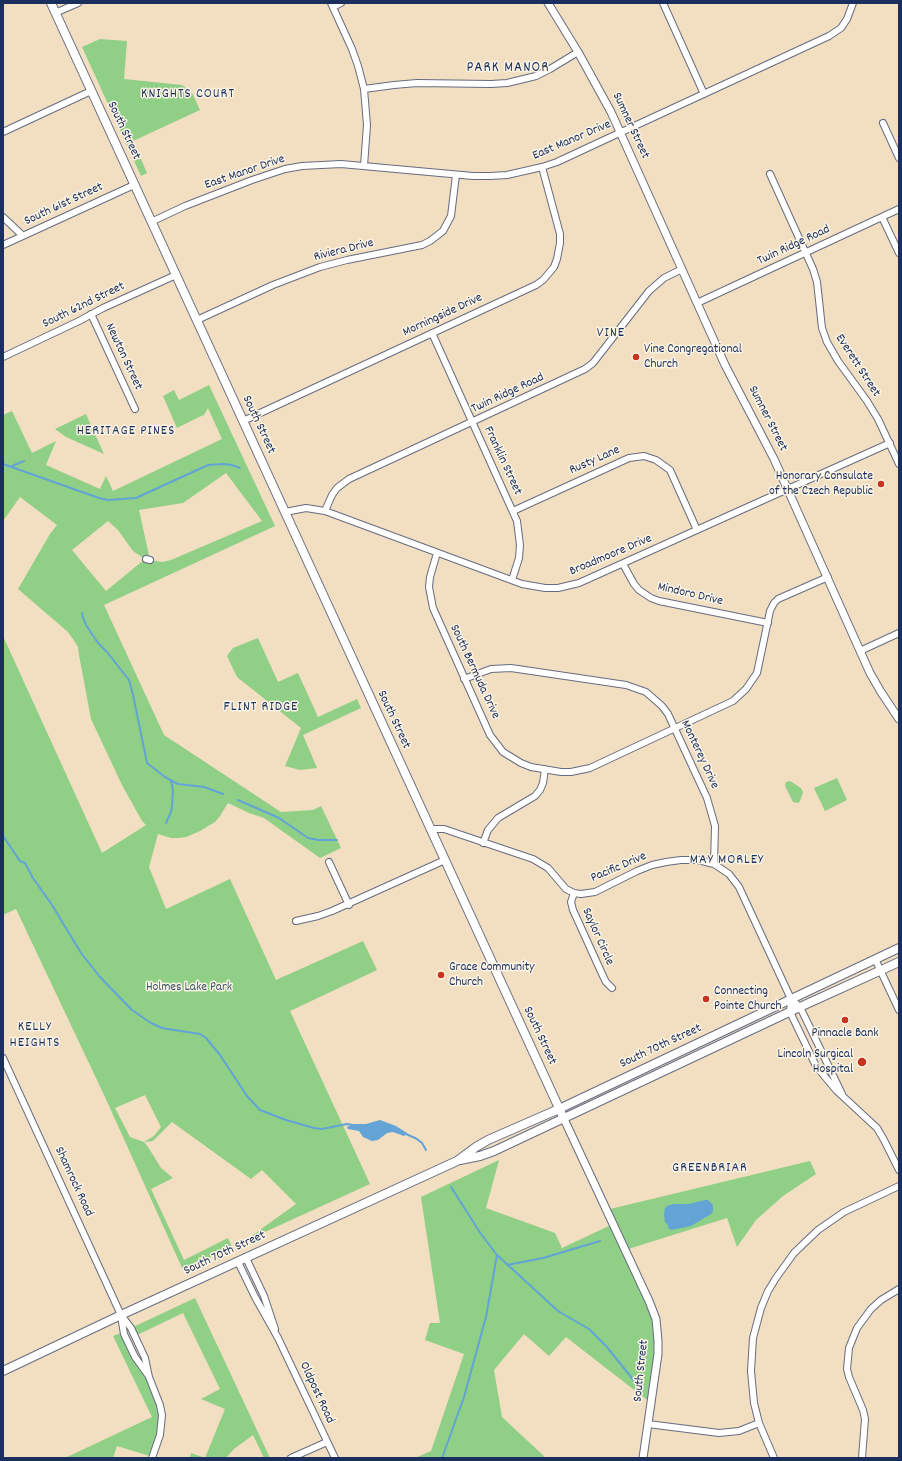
<!DOCTYPE html>
<style>
body{margin:0}
#map{position:relative;width:902px;height:1461px;overflow:hidden;background:#f2dec0;font-family:Dekko,sans-serif}
canvas{display:block}
.frame{position:absolute;inset:0;border:4px solid #1b2f5e;pointer-events:none}
</style>
<div id="map">
<canvas width="902" height="1461"></canvas>
<div class="frame"></div>
</div>
<script>
const ctx = document.querySelector('canvas').getContext('2d');
ctx.lineJoin = 'round';
function fillPath(path, color) { ctx.fillStyle = color; ctx.fill(path, 'evenodd'); }
const shape = rows => new Path2D(rows.map(r => 'M' + r).join(''));
function trace(path, color, width, dash) { ctx.strokeStyle = color; ctx.lineWidth = width; ctx.lineCap = dash ? 'butt' : 'round'; ctx.setLineDash(dash || []); ctx.stroke(path); }
function label(font, color, halo, rows, align = 'center') {
  ctx.font = font + ' Dekko,sans-serif'; ctx.lineWidth = 3; ctx.setLineDash([]); ctx.textBaseline = 'middle'; ctx.strokeStyle = halo; ctx.fillStyle = color; for (const [text, x, y, turn = 0] of rows) {
    ctx.save(); ctx.translate(x, y); ctx.rotate((+turn || 0) * Math.PI / 180); ctx.textAlign = isNaN(turn) ? turn : align; if (halo) ctx.strokeText(text, 0, 0); ctx.fillText(text, 0, 0); ctx.restore();
  }
}
const green = shape([
 [100,39,127,41,124,79,182,85,192,93,200,110,133,141,147,173,141,176,82,47],
 [209,385,275,526,104,605,164,735,281,812,313,810,321,806,341,848,320,858,264,818,249,813,228,803,220,816,215,822,200,831,186,837,179,838,171,838,158,834,149,867,166,909,230,879,276,980,363,941,377,970,290,1011,370,1184,243,1242,296,1204,262,1170,251,1179,172,1122,153,1141,144,1142,148,1147,161,1168,173,1178,151,1189,184,1260,228,1238,232,1247,183,1270,105,1097,16,909,3,915,3,636,102,853,146,825,142,821,122,785,91,719,79,655,78,647,73,639,68,632,18,589,50,534,57,525,20,497,3,521,3,415,12,411,32,453,56,441,46,465,100,489,106,476,113,491,222,439,208,408,204,415,199,417,177,428,163,396,174,390,179,400],
 [226,473,262,521,171,560,162,562,150,560,139,510,183,503],
 [108,521,118,530,133,551,145,559,106,591,72,550],
 [145,1095,161,1127,154,1136,144,1142,130,1137,115,1108],
 [86,414,89,421,104,454,66,437,55,429],
 [258,638,278,682,298,673,318,717,357,699,361,708,303,735,317,768,300,770,285,766,301,728,237,677,227,656,233,648],
 [837,778,847,800,825,811,814,788],
 [790,781,801,788,803,792,800,801,798,803,793,802,785,786,786,782],
 [499,1160,486,1208,555,1233,562,1248,613,1224,606,1210,810,1161,816,1174,783,1196,756,1220,737,1247,727,1218,625,1250,657,1325,651,1403,566,1337,549,1356,524,1334,494,1370,502,1417,546,1458,415,1458,431,1451,464,1354,425,1340,430,1323,440,1323,421,1197],
 [195,1298,270,1458,264,1458,253,1435,234,1449,226,1458,190,1458,191,1453,205,1458,225,1409,201,1399,220,1389,183,1313,135,1336,131,1328],
 [123,1332,149,1377,162,1415,153,1457,117,1446,113,1458,65,1458,152,1417,113,1336]
]);
const water = shape([
 [380,1120,396,1126,407,1133,404,1136,393,1132,387,1133,378,1140,372,1141,363,1137,359,1131,348,1129,347,1127,354,1124,366,1124],
 [705,1200,708,1200,713,1205,713,1212,711,1214,691,1226,671,1230,668,1228,668,1225,665,1222,664,1215,665,1208,667,1206,674,1204,689,1204]
]);
const stream = shape([
 [3,464,99,498,108,500,136,498,208,465,224,464,232,465,240,468],
 [12,466,24,461],
 [82,613,83,618,86,625,98,643,107,652,129,680,133,695,147,763,165,777,178,784,204,787,223,794],
 [238,800,279,818,308,838,318,840,337,840],
 [166,823,171,812,172,806,173,790,171,781],
 [3,836,20,861,25,863,33,878,52,905,81,953,100,977,132,1010,151,1023,162,1028,200,1034,206,1038,220,1055,247,1096,260,1110,286,1120,314,1128,322,1129,347,1124,353,1125],
 [404,1133,417,1139,422,1143,426,1150],
 [451,1187,481,1234,497,1255,558,1311,589,1329,606,1346,636,1383],
 [507,1265,543,1258,600,1241],
 [442,1458,464,1397,486,1317,497,1255]
]);
const minor = shape([
 [331,3,352,49,358,66,364,89,367,125,364,166],
 [663,3,704,94],
 [333,7,341,3],
 [55,13,78,3],
 [364,89,394,85,417,83,491,84,507,83,536,76,550,69,578,52],
 [883,123,899,158],
 [3,132,91,91],
 [770,174,813,269,817,282,822,328,827,342,838,361,867,401,878,419,899,464],
 [3,217,23,236],
 [882,217,899,253],
 [151,222,185,206,252,180,285,169,302,166,341,164,473,176,490,176,507,175,542,167,557,162,615,135,829,36,841,28,847,19,853,3],
 [3,245,134,185],
 [697,303,899,209],
 [91,314,135,409],
 [197,320,273,285,320,267,347,260,422,245,430,241,443,231,451,216,456,175],
 [432,333,517,521,520,545,519,558,512,580],
 [3,357,79,321,103,308,176,275],
 [243,421,536,285,543,280,554,267,557,259,560,243,560,234,542,167],
 [325,511,332,495,337,488,349,479,585,369,593,363,649,291,664,278,682,269],
 [513,511,629,458,644,456,656,460,670,470,697,530],
 [285,512,306,508,325,511,522,584,545,588,558,588,579,583,890,443],
 [437,553,430,577,429,587,433,608,490,735,503,752,521,763,531,767,561,772,571,772,590,768,733,701,746,689,757,673,770,611,774,603,778,599,828,577],
 [146,559,150,560],
 [623,564,634,584,639,590,651,598,659,601,768,623],
 [860,651,899,633],
 [464,679,491,669,511,668,626,685,646,692,662,706,668,714,707,798,715,826,714,864,729,874,739,887,791,999,800,1007,842,1094],
 [430,829,444,829,533,859,548,868,566,889,574,893,581,894,595,892,637,871,652,865,666,862,681,860,698,860,714,864],
 [483,843,488,830,498,818,535,796,540,790,543,783,545,769],
 [329,862,349,905],
 [574,893,571,902,573,910,603,976,606,982,612,988],
 [296,921,318,916,332,911,445,860],
 [875,959,899,1010],
 [791,999,790,1012,816,1066,836,1090,877,1128,884,1140,899,1170],
 [3,1058,121,1315,131,1328,145,1358,149,1377,160,1405,162,1415,160,1435,152,1458],
 [246,1258,264,1296,275,1329],
 [238,1262,255,1297,278,1338,335,1458],
 [121,1316,124,1334,135,1357,148,1375],
 [648,1424,719,1433,739,1431,759,1423],
 [291,1458,327,1442],
 [774,1458,759,1423,754,1403,751,1371,753,1338,761,1308,768,1291,776,1278,794,1253,818,1230,844,1212,899,1186],
 [862,1458,865,1419,863,1410,849,1377,847,1369,849,1348,857,1328,871,1309,881,1300,899,1289]
]);
const tertiary = shape([
 [548,3,578,52,611,112,725,365,774,459,870,673,881,692,899,719],
 [564,1119,649,1301,656,1319,658,1341,658,1354,643,1458]
]);
const secondary = shape([
 [51,3,564,1119],
 [460,1160,480,1156,494,1151,800,1007,899,962],
 [3,1371,121,1315,457,1161,476,1147,488,1140,559,1109,899,948]
]);
const markers = [
 [636,357,4,"#c8321e"],
 [881,484,4,"#c8321e"],
 [441,975,4,"#c8321e"],
 [706,999,4,"#c8321e"],
 [845,1020,4,"#c8321e"],
 [862,1062,5,"#c8321e"]
];
const streetNames = [
 ["Sumner Street",630,126,65],
 ["South Street",123,131,65],
 ["East Manor Drive",572,141,-23],
 ["East Manor Drive",245,173,-19],
 ["South 61st Street",64,205,-25],
 ["Twin Ridge Road",794,246,-25],
 ["Riviera Drive",344,251,-14],
 ["South 62nd Street",84,306,-26],
 ["Morningside Drive",443,316,-25],
 ["Newton Street",123,357,65],
 ["Everett Street",857,366,57],
 ["Twin Ridge Road",508,394,-25],
 ["Sumner Street",767,419,63],
 ["South Street",258,425,65],
 ["Franklin Street",502,461,65],
 ["Rusty Lane",595,461,-24],
 ["Broadmoore Drive",611,556,-23],
 ["Mindoro Drive",690,595,13],
 ["South Bermuda Drive",474,672,65],
 ["South Street",393,720,65],
 ["Monterey Drive",699,755,65],
 ["Pacific Drive",619,868,-23],
 ["Saylor Circle",597,937,66],
 ["South Street",539,1036,65],
 ["South 70th Street",661,1047,-25],
 ["Shamrock Road",73,1182,65],
 ["South 70th Street",225,1254,-25],
 ["South Street",642,1371,-84],
 ["Oldpost Road",316,1393,65]
];
const poiNames = [
 ["Vine Congregational",644,350],
 ["Church",644,365],
 ["Honorary Consulate",873,477,"right"],
 ["of the Czech Republic",873,492,"right"],
 ["Grace Community",449,968],
 ["Church",449,983],
 ["Connecting",714,992],
 ["Pointe Church",714,1007],
 ["Pinnacle Bank",845,1034,"center"],
 ["Lincoln Surgical",853,1055,"right"],
 ["Hospital",853,1070,"right"]
];
const parkNames = [
 ["Holmes Lake Park",189,988]
];
const neighbourhoodNames = [
 ["KNIGHTS COURT",188,95],
 ["VINE",611,334],
 ["HERITAGE PINES",126,432],
 ["FLINT RIDGE",261,708],
 ["MAY MORLEY",727,861],
 ["KELLY",35,1028],
 ["HEIGHTS",35,1044],
 ["GREENBRIAR",710,1169]
];
const quarterNames = [
 ["PARK MANOR",508,69]
];
fillPath(green, '#8fcf86');
fillPath(water, '#63a3d6');
trace(stream, '#63a3d6', 2);
trace(minor, '#666c80', 8);
trace(tertiary, '#666c80', 9);
trace(secondary, '#666c80', 10);
trace(minor, '#fff', 6);
trace(tertiary, '#fff', 7);
trace(secondary, '#fff', 8);
for (const [x, y, r, color] of markers) { const dot = new Path2D(); dot.arc(x, y, r, 0, 2 * Math.PI); ctx.fillStyle = color; ctx.fill(dot); trace(dot, '#fcf5e5', 1.5); }
label('13px', '#1b2f5e', '#fcf5e5', streetNames);
label('13px', '#1b2f5e', '#fcf5e5', poiNames, 'left');
label('13px', '#385768', '#fcf5e5', parkNames);
ctx.letterSpacing = '1px';
label('14px', '#1b2f5e', '#fcf5e5', neighbourhoodNames);
ctx.letterSpacing = '0px';
ctx.letterSpacing = '1px';
label('15px', '#1b2f5e', '#fcf5e5', quarterNames);
ctx.letterSpacing = '0px';
</script>
